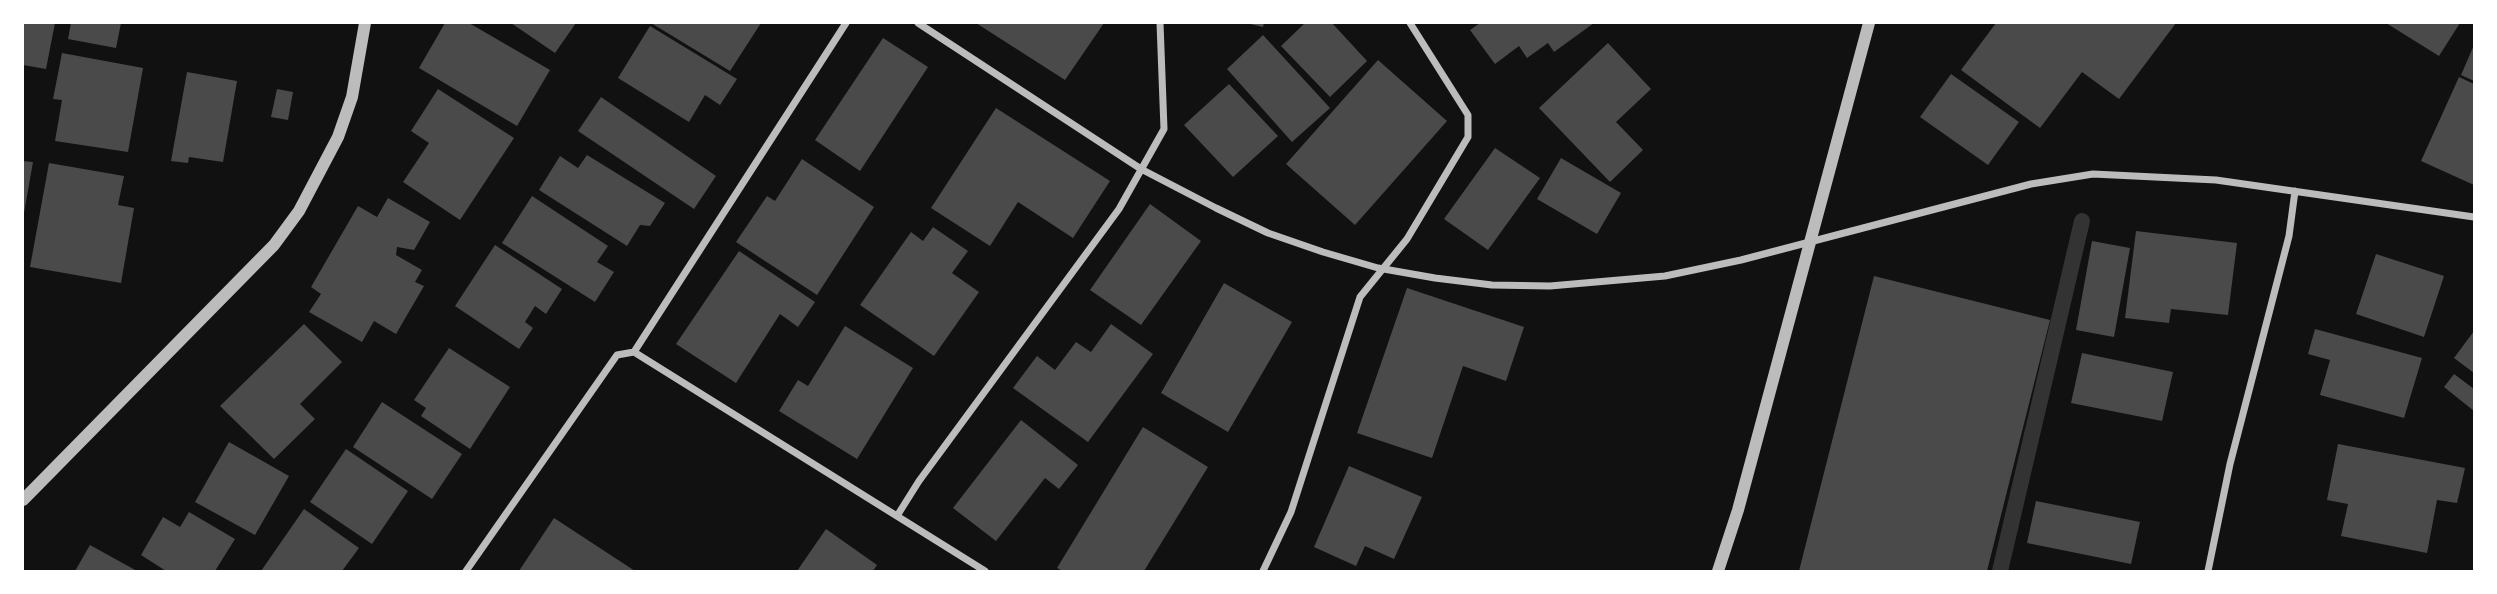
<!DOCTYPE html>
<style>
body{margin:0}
#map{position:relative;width:2497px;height:594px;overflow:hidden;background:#111;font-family:Signika,sans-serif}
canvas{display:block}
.frame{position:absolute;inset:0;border:24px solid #fff;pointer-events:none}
</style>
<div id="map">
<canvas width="2497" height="594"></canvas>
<div class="frame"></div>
</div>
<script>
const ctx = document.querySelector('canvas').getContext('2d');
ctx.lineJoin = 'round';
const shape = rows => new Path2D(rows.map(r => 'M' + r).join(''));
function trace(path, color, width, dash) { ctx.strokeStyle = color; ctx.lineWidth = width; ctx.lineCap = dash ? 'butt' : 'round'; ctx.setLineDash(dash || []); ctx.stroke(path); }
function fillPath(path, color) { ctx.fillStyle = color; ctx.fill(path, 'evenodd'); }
const stream = shape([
 [2000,571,2082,221]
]);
const building = shape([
 [23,23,55,23,46,69,23,65],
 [71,23,121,23,116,48,68,39],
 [445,23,469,23,550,70,517,126,419,68],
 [511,23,576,23,555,53],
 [651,23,761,23,730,71],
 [976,23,1104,23,1065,80],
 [1246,23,1264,23,1263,27],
 [1305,23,1332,23,1367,61,1330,97,1281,46],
 [1480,23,1594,23,1554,52,1548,43,1527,58,1519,46,1495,64,1470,30],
 [1996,23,2176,23,2119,99,2082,72,2040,128,1961,70],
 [2386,23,2460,23,2439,56],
 [650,26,737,79,720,105,705,95,689,122,618,78],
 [1263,35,1330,108,1292,142,1227,69],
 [883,38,928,67,860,171,815,140],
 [1608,43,1651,89,1616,122,1643,150,1610,182,1539,108],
 [2474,45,2474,81,2461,75],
 [62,53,143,68,128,152,55,141,62,100,53,99],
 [1378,60,1447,121,1355,225,1286,164],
 [187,72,237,81,223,162,189,157,188,163,171,161],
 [1951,74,2019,122,1988,165,1920,117],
 [2459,77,2474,84,2474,185,2421,161],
 [1229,84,1278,136,1233,177,1184,125],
 [277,89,293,92,288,120,271,117],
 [438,89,514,138,460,220,403,182,429,143,411,131],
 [601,97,716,176,694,209,578,131],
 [996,108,1110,181,1073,238,1018,202,990,246,931,208],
 [1495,148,1540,178,1488,250,1444,219],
 [587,155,665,203,650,226,640,225,627,246,539,190,560,156,578,168],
 [1561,158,1621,193,1597,234,1537,199],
 [802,159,874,207,817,295,736,242,767,196,775,201],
 [23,161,33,162,24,213,23,212],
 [49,163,124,176,118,205,134,208,121,283,30,267],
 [532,196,608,246,597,262,614,272,595,302,502,243],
 [388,198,430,222,414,250,397,247,396,255,422,270,415,282,424,286,396,334,374,321,362,342,309,312,321,294,311,287,358,206,377,217],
 [1150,204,1201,241,1141,325,1090,290],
 [933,227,968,251,952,273,979,292,934,356,860,305,911,232,923,241],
 [2136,231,2237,243,2228,315,2171,309,2169,323,2125,318],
 [2092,241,2130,248,2114,337,2076,330],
 [495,245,562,289,546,314,535,306,525,322,533,328,519,349,455,306],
 [739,251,815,302,798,327,780,314,736,383,676,344],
 [2376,254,2444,276,2424,337,2356,314],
 [1874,276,2050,320,1987,571,1799,571],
 [1224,283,1292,322,1228,432,1161,393],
 [1407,288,1524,327,1506,381,1463,366,1432,458,1357,433],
 [304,324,342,362,300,404,315,419,274,459,220,406],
 [1111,324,1153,354,1088,442,1013,388,1037,356,1055,370,1076,342,1091,352],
 [845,326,913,368,857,459,779,411,798,380,808,386],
 [2315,329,2422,358,2404,418,2320,395,2330,360,2308,354],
 [2474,331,2474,373,2454,358],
 [449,348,510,387,470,449,421,416,426,408,414,400],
 [2082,353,2173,372,2162,421,2071,403],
 [2454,374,2474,389,2474,411,2444,387],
 [382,402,462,454,432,499,353,447],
 [1021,420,1078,465,1059,489,1045,478,996,541,953,508],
 [1143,427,1208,467,1144,571,1063,571,1057,568],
 [229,442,289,476,255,535,195,502],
 [2338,444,2465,468,2457,503,2437,500,2427,553,2341,536,2348,504,2327,500],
 [346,449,408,491,372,544,310,502],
 [1349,466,1422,497,1394,559,1365,546,1356,566,1314,547],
 [2036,501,2140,522,2131,564,2027,543],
 [304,509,359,548,342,571,261,571],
 [189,512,235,539,215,571,166,571,141,555,163,517,180,527],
 [554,518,635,571,519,571],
 [826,529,877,565,873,571,797,571],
 [90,545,137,571,75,571]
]);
const minor = shape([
 [918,23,1141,169,1216,208,1268,233,1323,252,1378,268,1435,278,1492,285,1550,286,1665,276,1741,260,2031,184,2093,174,2216,180,2474,217],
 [634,352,985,571],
 [897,516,919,481,1119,209,1164,129,1160,23],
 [466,571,617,355,634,352,846,23],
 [1263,571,1291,512,1360,297,1407,239,1468,137,1468,115,1410,23],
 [2208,571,2230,464,2289,236,2295,191]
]);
const tertiary = shape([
 [23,500,274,245,299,211,338,137,352,97,365,23],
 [1718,571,1738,510,1869,23]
]);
trace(stream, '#333', 16);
fillPath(building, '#4a4a4a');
trace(minor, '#bcbcbc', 7);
trace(tertiary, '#bcbcbc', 12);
</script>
